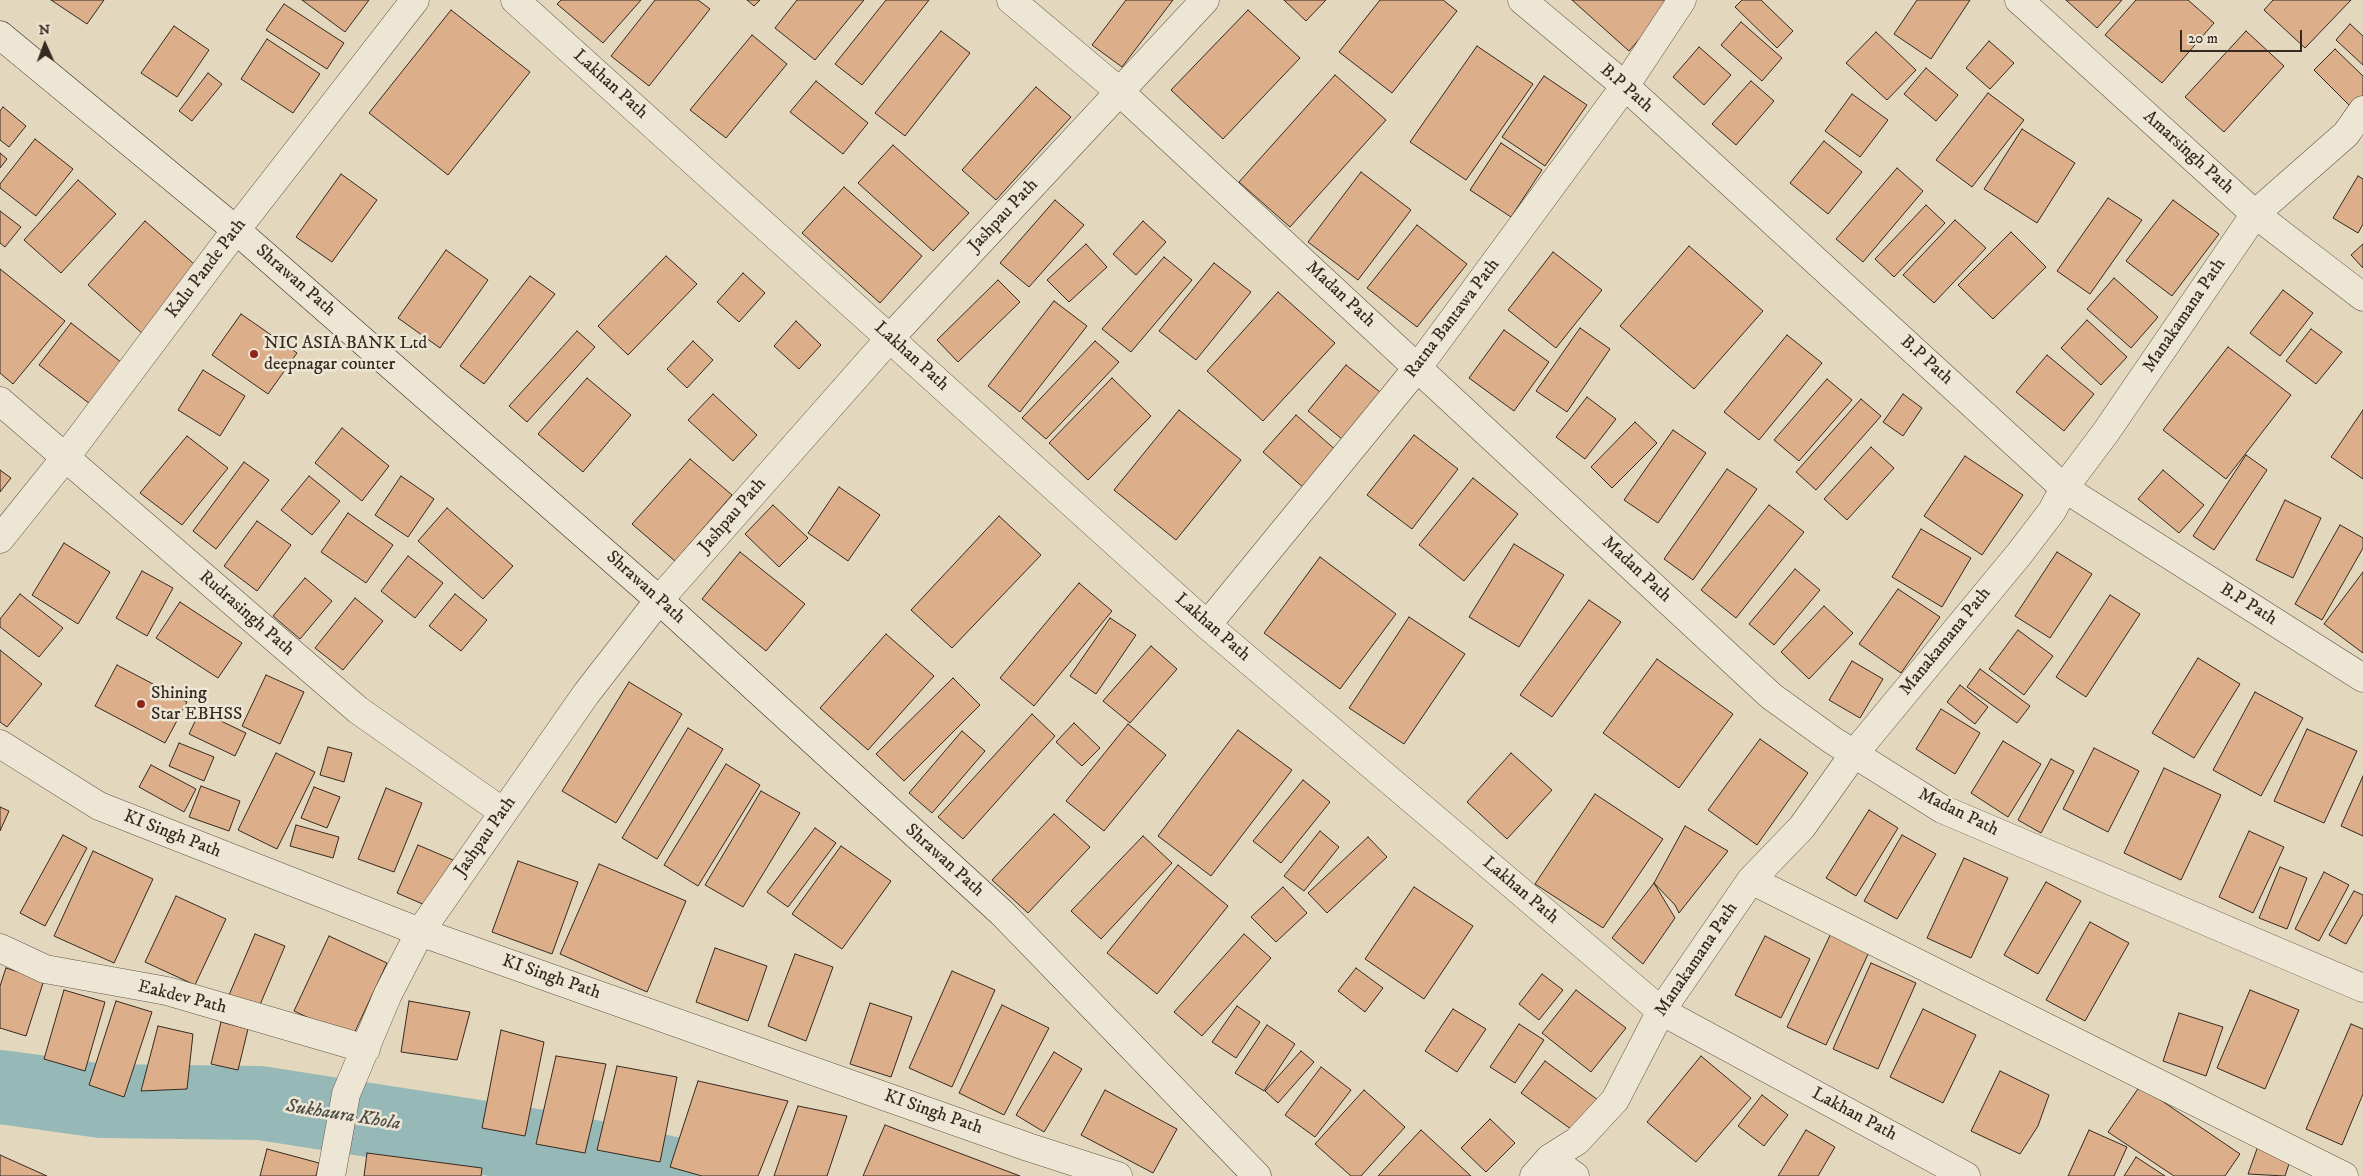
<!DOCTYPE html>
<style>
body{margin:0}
#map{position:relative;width:2363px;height:1176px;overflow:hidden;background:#e3d8be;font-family:"IM FELL DW Pica",serif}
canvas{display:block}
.north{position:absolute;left:20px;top:20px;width:50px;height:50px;-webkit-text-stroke:4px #ede6d5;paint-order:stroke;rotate:358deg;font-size:14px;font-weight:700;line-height:20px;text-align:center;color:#36291f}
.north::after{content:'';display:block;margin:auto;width:18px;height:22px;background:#36291f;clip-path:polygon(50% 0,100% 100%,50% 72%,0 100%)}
.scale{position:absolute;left:2180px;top:30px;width:122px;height:22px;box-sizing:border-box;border:2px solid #36291f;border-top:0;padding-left:6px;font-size:15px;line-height:18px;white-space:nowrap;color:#36291f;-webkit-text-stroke:4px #ede6d5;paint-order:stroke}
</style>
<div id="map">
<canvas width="2363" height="1176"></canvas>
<div class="north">N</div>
<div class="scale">20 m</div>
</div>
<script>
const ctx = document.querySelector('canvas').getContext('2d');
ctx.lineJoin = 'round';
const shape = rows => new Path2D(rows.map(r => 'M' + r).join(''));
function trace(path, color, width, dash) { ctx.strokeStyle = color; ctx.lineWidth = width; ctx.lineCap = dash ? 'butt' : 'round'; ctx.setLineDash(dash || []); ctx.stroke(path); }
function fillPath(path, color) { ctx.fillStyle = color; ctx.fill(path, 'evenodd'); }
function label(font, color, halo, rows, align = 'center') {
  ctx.font = font + ' "IM FELL DW Pica",serif'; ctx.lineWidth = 5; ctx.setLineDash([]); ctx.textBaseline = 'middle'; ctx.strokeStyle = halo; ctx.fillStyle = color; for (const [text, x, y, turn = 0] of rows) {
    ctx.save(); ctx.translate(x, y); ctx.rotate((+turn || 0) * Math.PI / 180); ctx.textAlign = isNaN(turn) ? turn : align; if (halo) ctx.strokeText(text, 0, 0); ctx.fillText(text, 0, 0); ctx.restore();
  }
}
const river = shape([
 [0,1087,102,1101,260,1103,549,1148,683,1176]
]);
const building = shape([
 [51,0,104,0,87,24,51,0],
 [302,0,369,0,345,32,302,0],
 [561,0,641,0,603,43,557,4,561,0],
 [655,0,698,0,710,9,649,86,611,56,655,0],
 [747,0,760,0,754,6,747,0],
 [797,0,864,0,815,60,775,28,797,0],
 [886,0,929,0,862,85,835,64,886,0],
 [1126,0,1173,0,1122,67,1092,45,1126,0],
 [1284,0,1326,0,1306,21,1284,0],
 [1380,0,1443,0,1457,11,1392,93,1339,52,1380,0],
 [1572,0,1673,0,1629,51,1572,0],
 [1742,0,1761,0,1793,31,1777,48,1735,7,1742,0],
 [1917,0,1970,0,1931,59,1894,34,1917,0],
 [2066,0,2122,0,2097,28,2066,0],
 [2136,0,2188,0,2214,23,2162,83,2105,35,2136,0],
 [2273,0,2351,0,2305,48,2264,10,2273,0],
 [284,4,344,43,327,69,266,30,284,4],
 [451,10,530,72,448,175,369,113,451,10],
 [1248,10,1300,58,1223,139,1171,90,1248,10],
 [1741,22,1782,58,1762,81,1721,45,1741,22],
 [2350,24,2363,36,2363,65,2336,40,2350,24],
 [174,26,209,50,177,97,141,73,174,26],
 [941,31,970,53,905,136,875,113,941,31],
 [2246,31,2284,66,2224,132,2185,97,2246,31],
 [1876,32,1916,70,1887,100,1846,63,1876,32],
 [752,35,787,64,726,138,690,110,752,35],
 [267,39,320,74,293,113,241,79,267,39],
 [1989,41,2014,63,1990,89,1966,68,1989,41],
 [1477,46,1533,84,1466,180,1410,142,1477,46],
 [1699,47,1731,75,1704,105,1673,77,1699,47],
 [2335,49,2363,76,2363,99,2353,109,2314,70,2335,49],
 [1926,68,1958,95,1936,121,1904,94,1926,68],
 [208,73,222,84,192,121,179,111,208,73],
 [1335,75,1386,120,1290,227,1239,182,1335,75],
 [1544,76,1587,105,1545,166,1502,137,1544,76],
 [816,81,868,123,843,154,790,112,816,81],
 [1751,81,1774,101,1736,145,1712,124,1751,81],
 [1036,87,1071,117,996,200,962,170,1036,87],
 [1988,93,2024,120,1972,187,1936,160,1988,93],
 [1852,94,1888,120,1860,157,1825,131,1852,94],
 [3,107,26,126,9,147,0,140,0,111,3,107],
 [2022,129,2075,163,2037,223,1984,189,2022,129],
 [35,139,73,169,36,216,0,188,0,184,35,139],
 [1824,141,1862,172,1828,214,1790,183,1824,141],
 [1501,143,1542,170,1511,217,1470,190,1501,143],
 [893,145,969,213,933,251,858,183,893,145],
 [0,153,7,159,0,168,0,153],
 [1897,168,1923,191,1863,262,1836,239,1897,168],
 [1361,172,1411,210,1358,280,1308,242,1361,172],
 [341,174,377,200,332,262,296,237,341,174],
 [2358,176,2363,179,2363,224,2358,233,2333,218,2358,176],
 [78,180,116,214,61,273,24,240,78,180],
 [844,187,922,256,880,303,802,233,844,187],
 [2108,198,2142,220,2090,294,2057,271,2108,198],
 [1055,200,1084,225,1029,287,1000,263,1055,200],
 [2173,200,2219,234,2172,296,2126,261,2173,200],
 [1926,205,1945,223,1894,277,1875,259,1926,205],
 [0,211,21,227,5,247,0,243,0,211],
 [1955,220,1986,248,1934,303,1903,275,1955,220],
 [145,221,202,271,144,335,88,285,145,221],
 [1143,221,1166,242,1136,275,1113,254,1143,221],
 [1417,225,1467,264,1417,327,1367,288,1417,225],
 [2011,232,2046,267,1993,319,1958,285,2011,232],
 [1086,244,1107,267,1069,302,1047,280,1086,244],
 [2363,244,2363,268,2351,255,2363,244],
 [1689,246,1763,311,1694,389,1620,326,1689,246],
 [446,250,488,280,440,348,398,318,446,250],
 [1553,252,1602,290,1556,348,1508,310,1553,252],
 [666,256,697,284,628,355,598,326,666,256],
 [1164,257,1192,280,1131,352,1102,329,1164,257],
 [1214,263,1251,292,1196,360,1159,331,1214,263],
 [0,269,65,321,13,384,0,373,0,269],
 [743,273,765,293,739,322,717,302,743,273],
 [530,276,555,294,484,384,460,366,530,276],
 [2114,278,2158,317,2131,348,2087,309,2114,278],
 [998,280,1020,302,958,362,937,340,998,280],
 [2283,290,2313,313,2280,356,2250,333,2283,290],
 [1278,292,1335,343,1263,421,1207,371,1278,292],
 [1054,301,1087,326,1020,412,988,386,1054,301],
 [241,314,297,353,268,394,212,355,241,314],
 [2087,320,2127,357,2101,385,2061,348,2087,320],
 [796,321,821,345,799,369,774,346,796,321],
 [71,323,126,366,94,407,39,365,71,323],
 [1580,328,1610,349,1567,412,1536,391,1580,328],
 [2311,329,2342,352,2316,384,2286,361,2311,329],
 [1504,330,1549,362,1514,411,1469,378,1504,330],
 [577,331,595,347,527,422,509,406,577,331],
 [1787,335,1822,363,1759,440,1724,412,1787,335],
 [693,341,713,360,687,388,667,369,693,341],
 [1095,341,1119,362,1046,439,1022,418,1095,341],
 [2228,347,2291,395,2226,479,2163,430,2228,347],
 [2047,355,2094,394,2064,431,2016,392,2047,355],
 [1346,365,1380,392,1342,439,1308,411,1346,365],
 [203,370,245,396,220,436,178,410,203,370],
 [587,378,631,415,583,472,538,434,587,378],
 [1112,378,1151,416,1088,480,1049,443,1112,378],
 [1827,379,1852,400,1799,461,1774,440,1827,379],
 [713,394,757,435,733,461,688,420,713,394],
 [1903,394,1922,408,1903,436,1883,422,1903,394],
 [1587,397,1616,419,1585,459,1556,437,1587,397],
 [1861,399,1881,416,1816,490,1796,472,1861,399],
 [1179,410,1241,460,1176,540,1114,490,1179,410],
 [2363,410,2363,479,2331,457,2363,410],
 [1296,415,1338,452,1305,489,1263,452,1296,415],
 [1635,422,1657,443,1612,488,1591,467,1635,422],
 [342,428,389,466,362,501,315,463,342,428],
 [1673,430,1706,453,1658,523,1624,500,1673,430],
 [1414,435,1458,469,1412,529,1367,495,1414,435],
 [187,436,228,468,182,525,140,493,187,436],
 [1871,447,1894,468,1847,520,1824,499,1871,447],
 [2246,455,2267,470,2214,550,2193,536,2246,455],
 [1965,456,2023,495,1982,555,1924,516,1965,456],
 [690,459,732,495,675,561,632,524,690,459],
 [244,462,269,480,216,549,193,531,244,462],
 [1727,469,1757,489,1693,580,1664,559,1727,469],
 [0,470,11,478,0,492,0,470],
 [2163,470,2204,505,2179,533,2138,499,2163,470],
 [309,476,340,501,312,535,281,510,309,476],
 [401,476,434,499,408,537,375,515,401,476],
 [1473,478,1518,514,1464,581,1419,545,1473,478],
 [839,487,880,515,848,561,808,533,839,487],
 [2285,500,2321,518,2293,578,2256,560,2285,500],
 [773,505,808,538,779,567,745,534,773,505],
 [1769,505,1804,532,1736,618,1701,590,1769,505],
 [447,508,513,566,483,599,418,541,447,508],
 [348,513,393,545,366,583,321,552,348,513],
 [999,516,1041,555,952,648,911,610,999,516],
 [257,521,291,545,257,591,224,566,257,521],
 [2340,525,2363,538,2363,548,2322,620,2295,604,2340,525],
 [1921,529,1971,558,1942,607,1892,577,1921,529],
 [64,543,110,572,78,624,32,595,64,543],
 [1514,544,1564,575,1519,647,1469,617,1514,544],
 [740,552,805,604,766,651,702,599,740,552],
 [2057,552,2092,574,2050,638,2015,616,2057,552],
 [408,556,443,583,415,618,381,591,408,556],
 [1320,557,1396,614,1340,689,1264,633,1320,557],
 [1795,569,1820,590,1774,645,1749,624,1795,569],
 [142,571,173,588,147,636,116,618,142,571],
 [2363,572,2363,653,2324,624,2363,572],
 [305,578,332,601,300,639,273,616,305,578],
 [1079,583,1112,611,1034,706,1000,678,1079,583],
 [1898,589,1940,617,1901,673,1859,644,1898,589],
 [20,594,63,628,39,657,0,627,0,619,20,594],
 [455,594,487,620,461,651,429,626,455,594],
 [2110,595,2140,614,2086,697,2056,677,2110,595],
 [355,598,383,621,343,670,315,648,355,598],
 [1589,600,1621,622,1552,717,1520,695,1589,600],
 [180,602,242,643,218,678,156,638,180,602],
 [1824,606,1853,633,1809,679,1781,652,1824,606],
 [1409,617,1465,654,1404,744,1349,708,1409,617],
 [1110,618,1136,635,1096,694,1070,676,1110,618],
 [2018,630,2053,656,2024,695,1989,669,2018,630],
 [886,634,934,676,868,750,820,708,886,634],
 [1151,646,1177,669,1130,723,1103,701,1151,646],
 [0,650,42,684,7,727,0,722,0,650],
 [2198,658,2240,684,2194,758,2152,733,2198,658],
 [1657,659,1733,714,1679,788,1603,733,1657,659],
 [1852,661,1883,679,1860,718,1829,700,1852,661],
 [117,665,187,702,165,743,95,706,117,665],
 [1980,669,2030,706,2017,723,1967,687,1980,669],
 [266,675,304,692,280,744,242,726,266,675],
 [953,678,980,705,904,781,876,754,953,678],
 [629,682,682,714,616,823,562,791,629,682],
 [1960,685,1988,707,1975,724,1947,702,1960,685],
 [2255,692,2303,718,2261,796,2213,770,2255,692],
 [1941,709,1980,733,1955,774,1916,749,1941,709],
 [200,711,246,733,235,756,189,734,200,711],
 [1032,714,1055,736,963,839,938,817,1032,714],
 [1074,723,1100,748,1082,766,1056,742,1074,723],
 [1128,724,1166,755,1104,831,1066,801,1128,724],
 [688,728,723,749,657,859,622,838,688,728],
 [2307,729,2357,751,2324,823,2274,801,2307,729],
 [1238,730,1292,770,1211,876,1158,836,1238,730],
 [962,731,985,751,932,813,909,793,962,731],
 [1760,739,1808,773,1757,845,1708,810,1760,739],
 [2003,741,2041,764,2008,817,1971,793,2003,741],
 [179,743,214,757,204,781,169,766,179,743],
 [328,747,352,753,344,782,320,775,328,747],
 [2094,748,2139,771,2108,832,2063,809,2094,748],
 [276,753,315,772,277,849,238,830,276,753],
 [1511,753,1552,790,1507,839,1467,802,1511,753],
 [2051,759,2074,771,2041,833,2018,820,2051,759],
 [726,764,760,785,698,886,664,865,726,764],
 [151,765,196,789,184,812,139,787,151,765],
 [2164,768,2221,795,2181,880,2124,853,2164,768],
 [2363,776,2363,836,2341,826,2363,776],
 [1303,780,1330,802,1281,863,1253,841,1303,780],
 [201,786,240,801,229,831,189,817,201,786],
 [314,787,340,797,327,828,301,818,314,787],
 [386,788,422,803,394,872,358,859,386,788],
 [761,791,800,813,743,907,705,885,761,791],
 [1595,794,1663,839,1603,928,1535,884,1595,794],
 [0,807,9,811,0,831,0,807],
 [1869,810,1898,828,1856,896,1826,878,1869,810],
 [1054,814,1090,847,1028,913,992,880,1054,814],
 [296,825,339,837,333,858,290,846,296,825],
 [1685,826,1728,851,1679,913,1675,905,1654,883,1685,826],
 [815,828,836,843,788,907,767,892,815,828],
 [1320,831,1339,847,1304,891,1284,876,1320,831],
 [2249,831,2284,847,2253,913,2219,897,2249,831],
 [63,835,87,848,45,926,20,913,63,835],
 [1902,835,1936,854,1897,919,1864,901,1902,835],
 [1143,836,1172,863,1101,939,1071,911,1143,836],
 [1368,837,1387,857,1327,913,1308,893,1368,837],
 [418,845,453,860,432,908,397,893,418,845],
 [841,846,891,881,842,949,792,914,841,846],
 [93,851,153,879,114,963,54,936,93,851],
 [1964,858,2008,878,1971,958,1927,938,1964,858],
 [518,861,578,882,552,954,492,932,518,861],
 [599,864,686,901,647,992,560,954,599,864],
 [1178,865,1228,906,1157,994,1107,953,1178,865],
 [2280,867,2307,878,2287,929,2259,918,2280,867],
 [2324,872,2349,885,2319,941,2295,929,2324,872],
 [2046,882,2081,901,2038,974,2004,955,2046,882],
 [1654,883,1675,918,1643,964,1612,938,1654,883],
 [1283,887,1307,913,1276,942,1251,917,1283,887],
 [1414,887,1473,926,1424,999,1365,959,1414,887],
 [2354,891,2363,895,2363,914,2346,944,2329,935,2354,891],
 [176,896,226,919,195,985,145,962,176,896],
 [2090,922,2129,943,2085,1021,2046,1000,2090,922],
 [1832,931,1870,950,1826,1045,1787,1027,1832,931],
 [255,934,285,946,259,1007,229,995,255,934],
 [1244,934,1271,958,1202,1036,1174,1012,1244,934],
 [329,936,387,963,352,1038,294,1011,329,936],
 [1765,936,1810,959,1781,1018,1735,995,1765,936],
 [715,948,767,966,748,1021,696,1002,715,948],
 [795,954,833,967,806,1041,768,1026,795,954],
 [1871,963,1916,983,1878,1069,1833,1049,1871,963],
 [6,968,44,980,26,1036,0,1028,0,986,6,968],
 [1356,968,1383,988,1365,1012,1338,991,1356,968],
 [952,971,995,990,952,1087,909,1068,952,971],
 [1542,974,1563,990,1539,1020,1519,1004,1542,974],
 [64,990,105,1002,85,1071,44,1059,64,990],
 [1576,990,1626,1028,1591,1072,1542,1033,1576,990],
 [2250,990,2299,1010,2265,1089,2217,1068,2250,990],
 [116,1001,152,1012,124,1097,89,1085,116,1001],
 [409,1001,470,1012,457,1060,401,1052,409,1001],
 [870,1003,912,1017,891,1077,850,1064,870,1003],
 [1002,1005,1049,1028,1004,1115,959,1093,1002,1005],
 [1237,1006,1260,1022,1236,1058,1212,1042,1237,1006],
 [1453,1009,1486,1029,1457,1072,1425,1051,1453,1009],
 [1923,1009,1976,1035,1943,1103,1890,1077,1923,1009],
 [2179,1013,2223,1027,2206,1076,2163,1061,2179,1013],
 [221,1022,248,1029,238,1070,211,1064,221,1022],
 [1519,1024,1544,1040,1515,1083,1490,1067,1519,1024],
 [2351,1024,2363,1029,2363,1094,2342,1145,2306,1129,2351,1024],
 [1267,1025,1295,1044,1264,1091,1235,1073,1267,1025],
 [158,1026,193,1034,187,1089,141,1091,158,1026],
 [501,1030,544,1042,525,1136,482,1128,501,1030],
 [1301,1051,1314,1062,1278,1103,1265,1091,1301,1051],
 [1054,1052,1082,1069,1044,1132,1016,1115,1054,1052],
 [556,1056,606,1064,585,1153,536,1144,556,1056],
 [1701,1056,1751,1098,1696,1162,1647,1122,1701,1056],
 [1545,1061,1598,1100,1575,1132,1521,1093,1545,1061],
 [617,1066,677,1077,660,1162,597,1150,617,1066],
 [1321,1067,1351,1090,1315,1137,1285,1115,1321,1067],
 [2000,1071,2049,1095,2038,1126,2020,1154,1971,1131,2000,1071],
 [698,1081,788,1101,758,1176,702,1176,670,1167,698,1081],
 [2140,1086,2240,1154,2225,1176,2174,1176,2108,1132,2140,1086],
 [1105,1090,1177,1129,1153,1173,1081,1135,1105,1090],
 [1364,1090,1405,1127,1361,1176,1351,1176,1315,1144,1364,1090],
 [1762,1095,1788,1115,1764,1146,1738,1126,1762,1095],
 [798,1106,847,1116,827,1176,774,1176,798,1106],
 [1490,1119,1515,1143,1486,1172,1461,1148,1490,1119],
 [885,1125,1020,1176,863,1176,885,1125],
 [1421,1130,1471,1176,1378,1176,1421,1130],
 [1806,1130,1835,1147,1818,1176,1778,1176,1806,1130],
 [2089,1130,2127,1147,2114,1176,2068,1176,2089,1130],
 [2258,1146,2291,1158,2285,1176,2248,1174,2258,1146],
 [267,1149,319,1163,316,1176,260,1176,267,1149],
 [367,1153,482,1168,481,1176,364,1176,367,1153],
 [0,1155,47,1176,0,1176,0,1155],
 [2136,1157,2165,1176,2124,1176,2136,1157]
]);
const street = shape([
 [515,0,1207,625,1661,1011,1966,1176],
 [1011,0,1120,92,1771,696,1832,740,1942,809,2363,988],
 [1522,0,1625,86,2064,488,2363,678],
 [2019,0,2255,214,2363,297],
 [0,401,358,710,503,812],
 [0,539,65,458,236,230,415,0],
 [1207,625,1418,367,1625,86,1682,0],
 [0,744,99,806,420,932,1028,1147,1118,1176],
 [1751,880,2344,1176],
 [0,948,45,969,167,991,366,1049],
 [1550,1158,1575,1176],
 [331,1176,346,1094,388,994,420,932,586,694,659,600,890,338,1205,0],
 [1534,1176,1550,1158,1577,1141,1615,1100,1661,1011,1751,880,1802,827,1854,754,2020,553,2052,511,2064,488,2106,432,2255,214,2346,134,2363,110]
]);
const secondary = shape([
 [0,35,236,230,659,600,1002,913,1257,1176]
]);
const markers = [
 [254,354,5,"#8f2418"],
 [141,704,5,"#8f2418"]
];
const streetNames = [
 ["Lakhan Path",610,85,42],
 ["B.P Path",1626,89,41],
 ["Amarsingh Path",2188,153,42],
 ["Jashpau Path",1004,216,-47],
 ["Kalu Pande Path",207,269,-53],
 ["Shrawan Path",295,281,41],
 ["Madan Path",1340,295,43],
 ["Manakamana Path",2185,316,-56],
 ["Ratna Bantawa Path",1453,319,-53],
 ["Lakhan Path",911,357,42],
 ["B.P Path",1926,361,42],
 ["Jashpau Path",733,516,-49],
 ["Madan Path",1636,570,43],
 ["Shrawan Path",645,588,42],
 ["B.P Path",2248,605,32],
 ["Rudrasingh Path",246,614,41],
 ["Lakhan Path",1212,628,41],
 ["Manakamana Path",1946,642,-51],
 ["Madan Path",1958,813,26],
 ["KI Singh Path",172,835,21],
 ["Jashpau Path",486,837,-55],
 ["Shrawan Path",944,861,42],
 ["Lakhan Path",1520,891,40],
 ["Manakamana Path",1697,960,-56],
 ["KI Singh Path",551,978,19],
 ["Eakdev Path",182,998,14],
 ["KI Singh Path",933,1113,19],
 ["Lakhan Path",1854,1115,28]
];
const poiNames = [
 ["NIC ASIA BANK Ltd",264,344],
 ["deepnagar counter",264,365],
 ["Shining",151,694],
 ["Star EBHSS",151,715]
];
const waterNames = [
 ["Sukhaura Khola",343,1116,9]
];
trace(river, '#96b9b7', 74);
fillPath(building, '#dcae8a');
trace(building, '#36291f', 1);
trace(street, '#615547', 29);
trace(secondary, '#36291f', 29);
trace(street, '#ede6d5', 28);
trace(secondary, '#ede6d5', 28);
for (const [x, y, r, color] of markers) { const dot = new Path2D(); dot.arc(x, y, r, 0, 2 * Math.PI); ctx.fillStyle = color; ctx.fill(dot); trace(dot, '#ede6d5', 2); }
label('18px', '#36291f', '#ede6d5', streetNames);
label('18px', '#36291f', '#ede6d5', poiNames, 'left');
label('italic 19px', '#4e4d45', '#ede6d5', waterNames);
</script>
